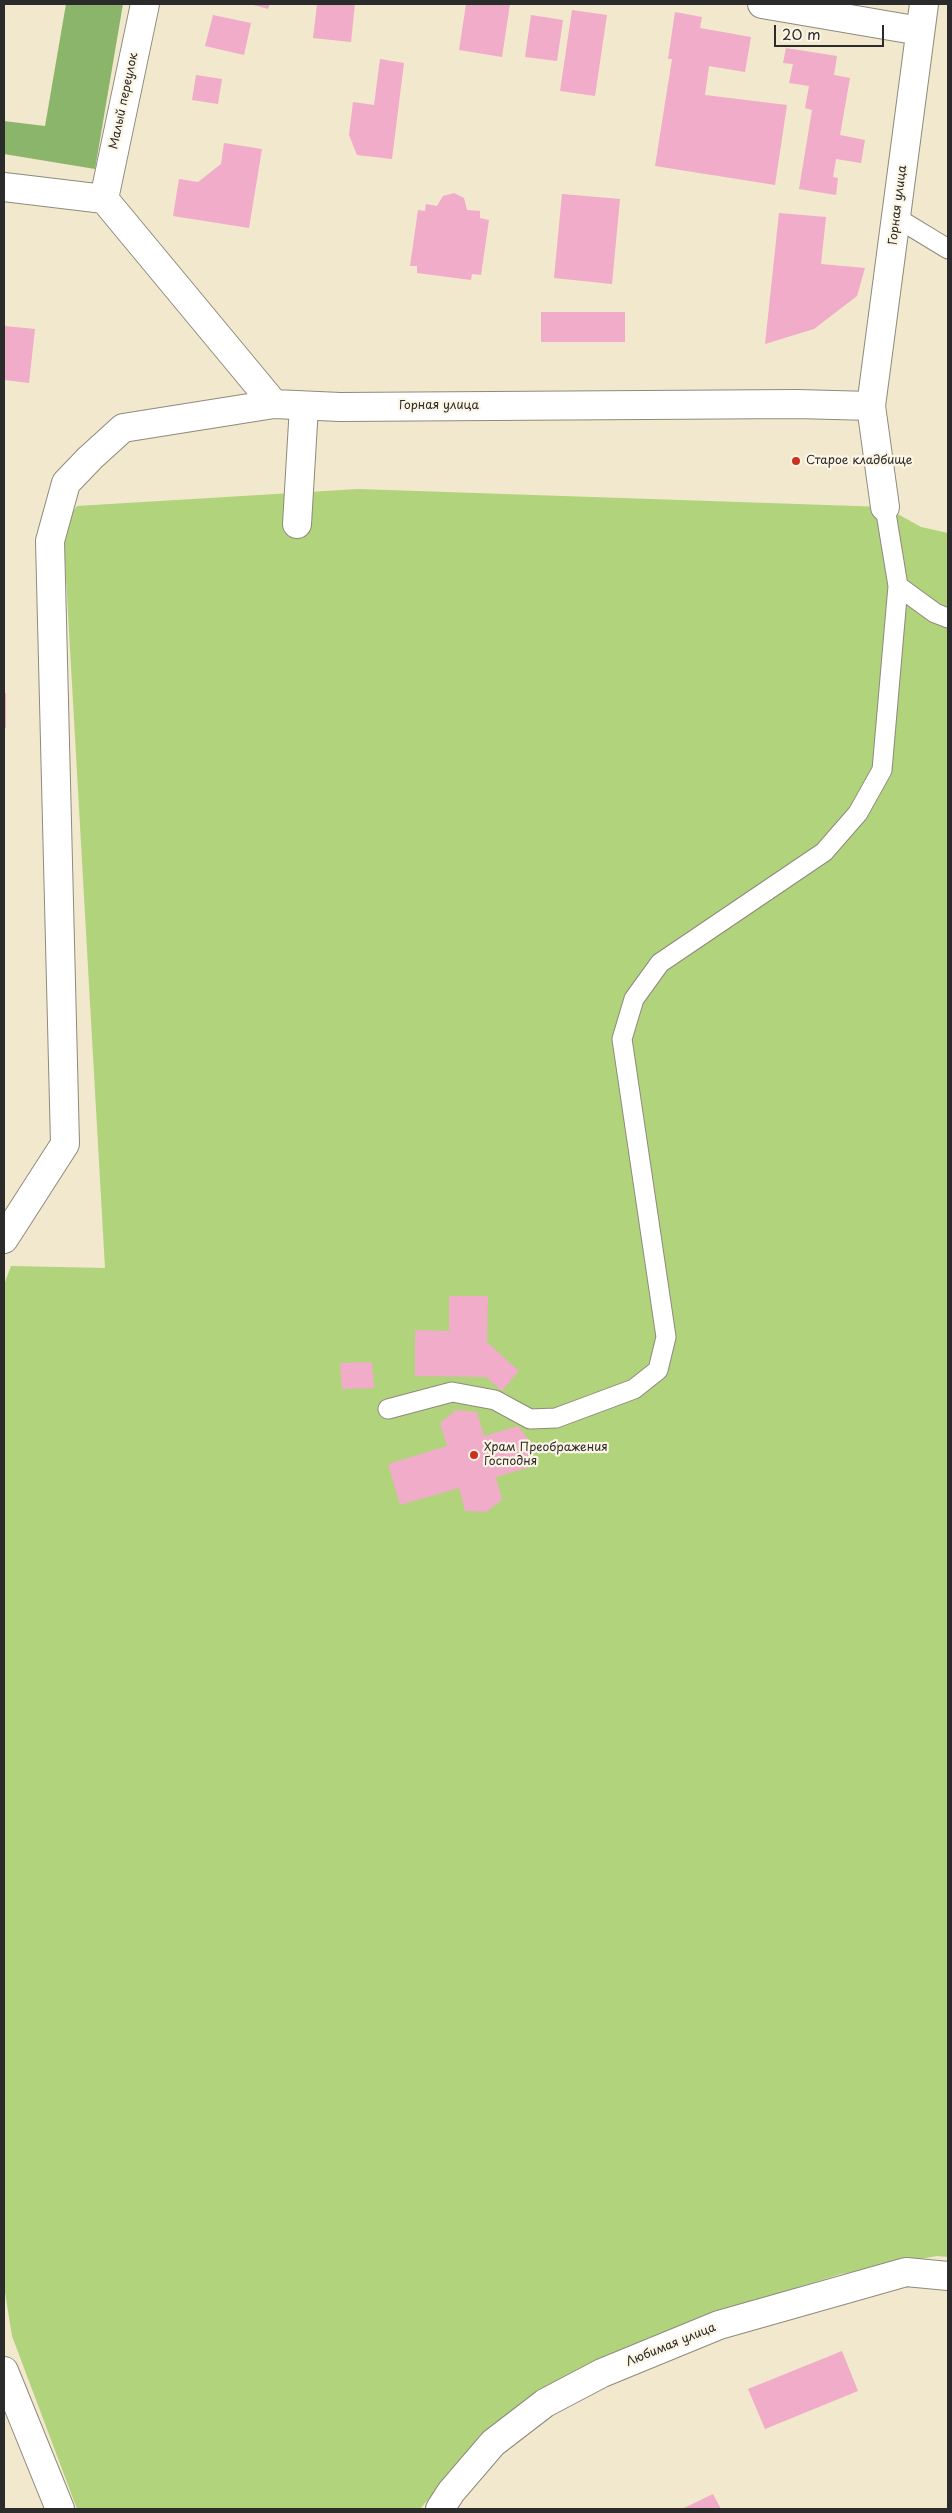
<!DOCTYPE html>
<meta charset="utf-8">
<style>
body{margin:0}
#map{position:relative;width:952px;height:2513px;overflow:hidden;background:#f2e8cd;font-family:"Playpen Sans",sans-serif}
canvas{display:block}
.frame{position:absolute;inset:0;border:5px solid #2b2b2b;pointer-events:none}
.scale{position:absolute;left:774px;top:25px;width:110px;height:22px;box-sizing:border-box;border:2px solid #2b2b2b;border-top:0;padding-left:6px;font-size:15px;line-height:18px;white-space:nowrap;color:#2b2b2b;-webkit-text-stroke:4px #fcf5e5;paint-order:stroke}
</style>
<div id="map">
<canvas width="952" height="2513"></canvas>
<div class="frame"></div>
<div class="scale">20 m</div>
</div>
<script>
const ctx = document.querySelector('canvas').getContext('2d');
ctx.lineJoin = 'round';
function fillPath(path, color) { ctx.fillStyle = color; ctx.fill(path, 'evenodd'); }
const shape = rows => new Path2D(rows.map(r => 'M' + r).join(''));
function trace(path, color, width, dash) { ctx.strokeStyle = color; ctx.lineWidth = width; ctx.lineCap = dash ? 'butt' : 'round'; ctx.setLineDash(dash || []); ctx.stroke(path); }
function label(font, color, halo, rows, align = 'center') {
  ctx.font = font + ' "Playpen Sans",sans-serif'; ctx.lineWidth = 4.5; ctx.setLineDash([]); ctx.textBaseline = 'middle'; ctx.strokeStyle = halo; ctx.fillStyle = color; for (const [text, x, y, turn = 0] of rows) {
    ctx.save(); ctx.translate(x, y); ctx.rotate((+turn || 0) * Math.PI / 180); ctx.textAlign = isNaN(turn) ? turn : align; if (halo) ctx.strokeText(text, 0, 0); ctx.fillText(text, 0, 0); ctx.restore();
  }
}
const green = shape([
 [358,489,885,507,921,527,948,533,948,2257,937,2256,841,2274,711,2314,443,2482,420,2509,77,2509,12,2336,4,2286,4,1285,11,1266,105,1268,63,525,77,506]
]);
const forest = shape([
 [66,4,123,4,95,169,4,154,4,121,45,126]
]);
const building = shape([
 [250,4,270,4,268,9],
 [317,4,355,4,351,42,313,38],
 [466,4,510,4,502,57,459,50],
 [572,10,607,15,595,96,560,91],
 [675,12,702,17,700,28,751,37,745,72,709,66,705,95,787,105,775,185,655,166,672,59,668,59],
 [213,15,251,23,244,55,205,46],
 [531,15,563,20,557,61,525,57],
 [786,48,837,56,834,75,850,78,840,135,865,140,861,163,836,159,833,177,838,178,836,195,799,189,812,110,805,108,809,86,789,83,793,64,783,63],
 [380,59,404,63,392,159,357,155,349,135,353,102,374,105],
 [196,75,222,79,218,104,192,100],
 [224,143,262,149,249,228,173,216,179,179,198,182,221,164],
 [454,193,464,198,467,210,480,211,480,218,489,220,481,275,472,274,471,280,417,273,417,266,410,266,418,210,425,211,426,204,437,206,443,196],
 [562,194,620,199,612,284,554,278],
 [779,213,826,217,821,264,865,268,857,296,814,329,765,344],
 [541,312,625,312,625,342,541,342],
 [4,326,35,329,29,383,4,380],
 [4,693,6,693,6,728,4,728],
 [449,1296,488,1296,487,1342,519,1371,502,1391,486,1377,415,1376,415,1330,449,1331],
 [372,1362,374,1388,342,1389,340,1363],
 [456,1410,477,1412,484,1436,518,1426,532,1444,530,1467,496,1477,502,1500,486,1512,465,1511,459,1488,400,1505,388,1464,447,1446,440,1423],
 [842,2351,858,2391,765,2429,748,2389],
 [713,2494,721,2509,682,2509]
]);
const service = shape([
 [897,218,948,249],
 [885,507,898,586,935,613,948,618],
 [388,1409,452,1392,495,1400,530,1419,556,1418,634,1389,658,1370,666,1337,622,1039,634,999,660,963,824,852,858,813,882,770,898,586]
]);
const pedestrian = shape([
 [297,524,304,406]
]);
const minor = shape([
 [762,4,920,31],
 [4,187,104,199],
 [104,199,274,404,340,407,797,404,871,406],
 [104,199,145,4],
 [885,507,871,406,924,4],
 [4,1239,65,1144,50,541,66,483,90,458,123,428,274,404],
 [4,2371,60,2509],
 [440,2509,451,2492,493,2443,545,2403,602,2373,719,2325,906,2272,948,2276]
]);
const markers = [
 [796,461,5,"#c8321e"],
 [474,1455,5,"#c8321e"]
];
const streetNames = [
 ["Малый переулок",124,101,-78],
 ["Горная улица",898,205,-83],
 ["Горная улица",439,406],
 ["Любимая улица",671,2345,-22]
];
const poiNames = [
 ["Старое кладбище",806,461],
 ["Храм Преображения",484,1448],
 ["Господня",484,1462]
];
fillPath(green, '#b0d37c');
fillPath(forest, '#8cb56c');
fillPath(building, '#f0acc8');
trace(service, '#8e8a7c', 21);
trace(pedestrian, '#8e8a7c', 30);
trace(minor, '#8e8a7c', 30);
trace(service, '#fff', 19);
trace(pedestrian, '#fff', 28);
trace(minor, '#fff', 28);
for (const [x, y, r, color] of markers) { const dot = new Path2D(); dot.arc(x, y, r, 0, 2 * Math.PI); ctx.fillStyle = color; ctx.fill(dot); trace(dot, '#fcf5e5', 2); }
label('12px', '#2b2b2b', '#fcf5e5', streetNames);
label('12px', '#2b2b2b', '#fcf5e5', poiNames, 'left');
</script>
